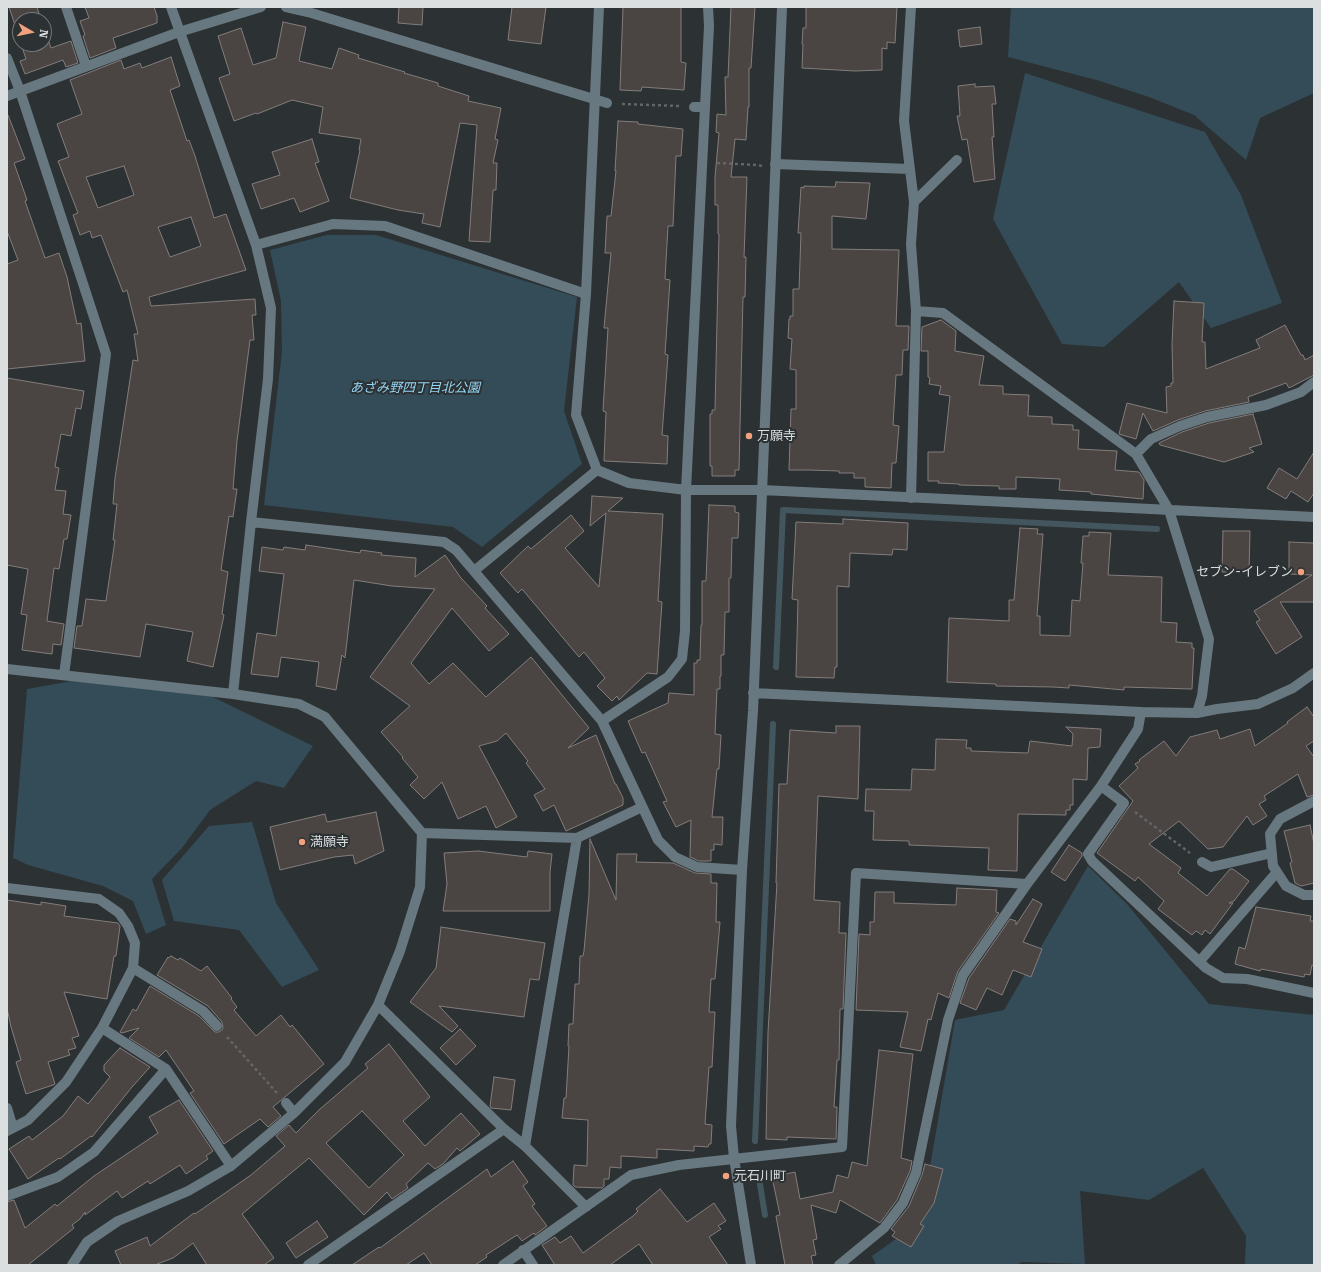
<!DOCTYPE html>
<meta charset="utf-8">
<style>
body{margin:0}
#map{position:relative;width:1321px;height:1272px;overflow:hidden;background:#2c3133;font-family:"Roboto Serif",serif}
canvas{display:block}
.frame{position:absolute;inset:0;border:8px solid #dcdfe0;pointer-events:none}
.north{position:absolute;left:12px;top:12px;width:40px;height:40px;box-sizing:border-box;background:#2c3133;border:1px solid #727778;border-radius:50%;rotate:99deg;font-size:11px;font-weight:700;line-height:16px;text-align:center;color:#dcdfe0}
.north::after{content:'';display:block;margin:auto;width:14px;height:18px;background:#f1a17d;clip-path:polygon(50% 0,100% 100%,50% 72%,0 100%)}
</style>
<div id="map">
<canvas width="1321" height="1272"></canvas>
<div class="frame"></div>
<div class="north">N</div>
</div>
<script>
const ctx = document.querySelector('canvas').getContext('2d');
ctx.lineJoin = 'round';
function fillPath(path, color) { ctx.fillStyle = color; ctx.fill(path, 'evenodd'); }
const shape = rows => new Path2D(rows.map(r => 'M' + r).join(''));
function trace(path, color, width, dash) { ctx.strokeStyle = color; ctx.lineWidth = width; ctx.lineCap = dash ? 'butt' : 'round'; ctx.setLineDash(dash || []); ctx.stroke(path); }
function label(font, color, halo, rows, align = 'center') {
  ctx.font = font + ' "Roboto Serif","Noto Sans JP",serif'; ctx.lineWidth = 4; ctx.setLineDash([]); ctx.textBaseline = 'middle'; ctx.strokeStyle = halo; ctx.fillStyle = color; for (const [text, x, y, turn = 0] of rows) {
    ctx.save(); ctx.translate(x, y); ctx.rotate((+turn || 0) * Math.PI / 180); ctx.textAlign = isNaN(turn) ? turn : align; if (halo) ctx.strokeText(text, 0, 0); ctx.fillText(text, 0, 0); ctx.restore();
  }
}
const green = shape([
 [1011,7,1314,7,1314,93,1260,118,1246,160,1194,115,1149,97,1100,81,1008,57],
 [1025,73,1205,132,1241,195,1282,303,1211,328,1179,282,1104,347,1062,344,993,219],
 [327,235,376,235,577,297,564,411,582,464,482,547,453,527,264,505,282,352,281,301,270,250],
 [72,681,211,696,313,746,284,788,256,781,210,810,182,848,152,879,166,925,146,934,133,901,103,886,28,865,13,858,27,689],
 [252,822,276,903,319,970,282,987,239,930,174,921,162,880,209,826],
 [1088,866,1127,904,1209,1004,1314,1015,1314,1265,1245,1265,1246,1236,1203,1168,1149,1200,1080,1191,1085,1264,1022,1262,1016,1265,876,1265,872,1256,900,1236,930,1167,955,1020,1004,1010]
]);
const stream = shape([
 [776,667,783,510,1157,529],
 [755,1141,773,724],
 [758,1172,765,1215]
]);
const building = shape([
 [9,7,37,7,41,20,20,20,20,40,9,7],
 [85,7,154,7,157,16,157,23,113,38,116,48,90,58,83,36,85,35,80,21,89,18,85,7],
 [399,7,423,7,422,25,398,23,399,7],
 [512,7,546,7,541,44,508,40,512,7],
 [623,7,681,7,681,62,686,63,684,90,642,87,641,91,620,90,623,7],
 [731,7,755,7,751,68,749,68,749,107,748,107,746,140,735,139,731,177,747,177,744,257,746,257,745,297,743,297,739,470,735,470,735,476,712,476,712,466,710,466,710,414,712,414,712,410,715,410,719,234,718,234,718,205,715,205,715,177,719,133,716,132,717,114,726,115,725,77,728,77,731,7],
 [806,7,897,7,895,43,887,42,887,49,882,48,882,70,855,71,802,68,803,44,802,44,803,28,806,28,806,7],
 [283,22,306,27,299,61,332,69,339,48,359,55,358,58,405,72,404,73,438,83,438,86,469,96,468,101,501,108,495,139,498,140,493,163,497,163,496,190,493,190,490,242,469,241,477,125,460,123,440,227,422,223,424,214,398,210,350,198,360,150,359,150,361,139,319,133,323,107,292,100,257,114,256,113,234,121,219,78,230,74,218,36,241,28,253,65,276,58,283,22],
 [980,27,982,44,960,47,958,30,980,27],
 [44,28,51,48,71,41,78,63,66,67,63,60,25,74,20,61,26,59,21,44,44,44,44,28],
 [171,57,180,86,170,90,187,141,189,140,195,156,214,218,226,214,246,270,149,297,151,306,255,299,256,315,252,315,254,340,250,340,237,441,233,489,237,489,233,517,229,516,221,570,228,572,222,614,224,615,213,667,187,661,193,632,146,624,140,657,74,648,77,626,82,626,86,599,106,601,115,540,113,540,117,504,113,504,115,478,133,360,138,361,134,334,138,334,127,290,123,292,101,235,92,238,90,231,80,235,73,215,78,213,58,161,69,157,57,124,82,114,70,80,121,60,124,69,140,63,142,68,171,57],
 [124,166,134,195,98,208,86,177,124,166],
 [191,217,201,246,170,257,158,227,191,217],
 [975,84,975,87,994,86,996,104,992,104,994,137,992,137,995,179,974,182,967,139,962,140,957,116,960,116,958,86,975,84],
 [7,115,8,115,25,159,14,163,27,200,25,201,45,258,59,253,67,277,77,324,81,323,85,361,7,369,7,264,18,260,7,231,7,115],
 [618,121,638,122,638,124,683,129,681,156,676,156,673,226,668,226,665,279,670,280,665,354,668,355,662,435,668,436,667,464,604,461,606,412,603,411,608,328,604,328,611,253,605,253,607,216,611,216,616,171,615,171,618,121],
 [312,139,319,162,315,163,329,201,300,212,294,198,261,209,252,184,280,175,272,152,312,139],
 [836,182,870,183,866,219,832,216,832,249,899,250,896,326,909,326,908,350,903,350,902,375,896,375,893,425,899,426,896,463,892,463,891,488,865,487,865,478,854,478,854,473,839,473,839,471,808,470,789,470,791,409,796,409,796,370,790,369,792,339,788,338,789,319,790,319,790,316,793,316,793,289,799,289,801,233,798,233,801,187,804,188,804,186,835,187,836,182],
 [1174,301,1204,303,1202,342,1205,342,1206,369,1260,348,1256,340,1285,325,1301,355,1303,355,1305,360,1314,355,1314,375,1289,388,1286,383,1248,397,1249,402,1205,411,1178,420,1153,431,1143,413,1136,439,1122,435,1119,434,1127,403,1167,413,1166,387,1171,386,1171,383,1173,383,1172,345,1174,301],
 [941,320,956,331,955,351,984,356,979,385,1003,386,1003,394,1029,395,1028,416,1052,417,1052,424,1073,425,1073,430,1079,430,1078,449,1117,451,1115,470,1139,472,1144,480,1143,499,1091,494,1091,492,1059,490,1060,479,1016,477,1016,489,999,489,999,486,959,485,959,484,938,483,939,481,928,481,928,452,944,452,950,396,939,394,941,386,929,384,930,378,928,377,928,351,921,351,922,327,941,320],
 [7,378,84,391,81,409,76,408,71,436,61,434,55,467,59,468,55,490,66,491,63,514,71,515,67,539,64,539,59,569,54,568,47,621,64,624,61,645,53,644,52,654,22,650,27,615,21,614,28,569,7,565,7,378],
 [1253,414,1262,444,1249,448,1254,452,1224,462,1160,445,1159,443,1182,432,1209,423,1253,414],
 [1314,452,1314,493,1308,502,1291,491,1286,499,1267,488,1279,468,1297,479,1314,452],
 [592,496,623,498,608,511,663,514,658,601,662,602,657,674,647,673,619,700,617,696,612,701,597,686,605,678,584,652,579,657,522,589,518,593,500,573,528,546,531,549,571,515,584,531,565,548,599,587,606,513,590,526,592,496],
 [709,505,735,506,735,512,739,513,738,538,732,538,731,578,729,578,729,612,725,612,724,655,721,655,721,676,720,676,720,689,717,689,715,734,721,735,719,769,717,769,712,817,723,817,722,845,714,844,714,850,711,850,711,861,699,861,690,857,691,820,676,827,663,802,667,801,645,752,642,753,628,721,668,703,669,693,694,695,694,663,697,663,697,660,700,660,701,625,702,625,702,581,706,581,709,505],
 [843,519,908,523,907,550,893,549,892,555,850,553,849,587,837,586,837,667,835,667,834,678,796,677,798,600,792,599,796,522,843,524,843,519],
 [1020,528,1038,529,1037,534,1043,534,1037,616,1040,616,1040,635,1070,636,1072,600,1080,601,1083,563,1081,563,1083,536,1089,536,1089,532,1111,533,1108,575,1162,577,1161,622,1177,623,1176,642,1192,643,1192,648,1194,648,1192,689,1124,687,1124,690,1069,685,1069,688,1053,687,996,686,996,684,947,682,949,618,1009,621,1009,600,1014,600,1020,528],
 [1223,531,1250,531,1249,573,1222,572,1223,531],
 [1289,542,1314,543,1314,602,1280,602,1302,637,1276,654,1256,622,1260,620,1254,611,1312,575,1289,574,1289,542],
 [306,545,360,553,361,550,382,553,381,555,416,558,415,577,445,555,461,578,487,606,485,608,509,634,489,651,452,608,411,663,429,684,453,663,486,697,531,657,589,728,568,748,596,735,615,784,616,784,623,798,623,805,566,831,554,805,543,811,534,795,545,789,526,763,528,761,506,733,497,741,479,746,517,817,496,828,486,806,458,819,442,782,424,799,410,785,418,777,402,758,403,757,381,732,410,706,370,677,435,589,392,586,354,580,345,658,342,655,336,690,316,686,319,662,281,657,278,677,251,674,257,633,276,636,284,574,259,571,262,547,283,550,284,547,305,550,306,545],
 [1307,707,1314,717,1314,741,1306,746,1314,757,1314,795,1307,797,1298,774,1264,796,1266,800,1259,804,1267,816,1253,825,1247,816,1223,847,1208,849,1179,821,1149,844,1181,868,1178,873,1207,896,1230,869,1233,869,1249,881,1234,901,1229,903,1233,903,1210,934,1205,930,1202,935,1196,931,1192,935,1158,909,1164,901,1138,877,1135,881,1097,853,1133,801,1119,786,1138,768,1135,764,1140,761,1139,760,1164,741,1176,756,1190,737,1217,730,1220,739,1250,729,1255,746,1288,723,1287,722,1307,707],
 [836,726,860,726,858,799,818,796,814,900,840,902,839,933,846,933,843,1009,840,1009,839,1060,837,1060,834,1107,837,1107,836,1139,787,1137,787,1140,766,1139,768,1032,777,883,776,883,779,784,787,784,790,730,836,733,836,726],
 [1066,727,1101,729,1100,747,1088,748,1087,780,1073,779,1073,805,1070,805,1070,810,1066,810,1066,815,1018,814,1017,871,988,870,989,848,909,845,909,841,873,840,874,811,865,811,866,789,911,790,912,769,935,770,936,739,967,740,966,748,971,748,971,751,1028,753,1030,741,1072,746,1073,734,1066,727],
 [376,812,384,851,355,864,353,855,334,857,280,870,270,827,325,814,327,822,376,812],
 [1310,825,1314,844,1314,883,1301,886,1295,883,1290,863,1292,862,1284,831,1310,825],
 [590,839,616,900,617,854,637,854,636,862,673,863,695,873,711,874,711,883,717,883,716,922,720,922,715,979,711,979,709,1012,715,1012,712,1067,709,1067,705,1124,712,1125,711,1144,709,1144,708,1147,694,1146,694,1151,657,1149,657,1158,621,1156,621,1168,610,1167,609,1179,604,1179,604,1186,602,1188,575,1187,573,1185,574,1165,587,1166,588,1120,562,1118,564,1098,566,1098,569,1046,568,1046,569,1024,573,1024,575,984,579,984,580,956,583,956,584,951,589,895,590,839],
 [1069,845,1082,853,1082,856,1065,881,1051,872,1069,845],
 [478,851,527,857,528,851,552,854,550,872,550,911,443,911,447,884,444,853,478,851],
 [957,888,997,890,996,912,999,913,958,971,949,998,938,993,931,1020,928,1019,921,1051,900,1047,908,1012,856,1010,859,934,870,935,870,922,874,922,875,892,894,892,894,903,956,905,957,888],
 [1033,899,1042,904,1023,942,1042,949,1031,977,1013,970,1002,995,987,988,976,1010,960,1003,969,978,1010,919,1016,921,1016,925,1033,899],
 [7,900,41,905,41,902,66,906,64,916,118,923,120,926,116,956,114,956,107,999,64,992,79,1036,72,1038,76,1048,68,1050,70,1055,48,1062,55,1084,53,1085,26,1094,16,1062,21,1060,11,1027,7,1008,7,900],
 [1256,907,1311,916,1310,921,1314,921,1314,966,1312,965,1310,975,1305,974,1304,977,1261,969,1260,971,1235,964,1239,947,1245,949,1256,907],
 [441,927,545,943,539,980,530,979,524,1017,439,1006,458,1026,452,1032,410,1002,436,968,441,927],
 [171,956,178,960,180,958,201,971,207,966,232,998,231,999,237,1007,234,1010,256,1036,281,1015,290,1027,292,1025,324,1064,273,1107,281,1116,268,1127,260,1119,224,1144,190,1093,194,1091,166,1050,159,1057,129,1038,139,1028,122,1033,120,1032,133,1009,136,1011,150,986,199,1016,215,1032,219,1032,222,1030,223,1028,222,1022,208,1006,157,975,168,957,169,958,171,956],
 [460,1029,476,1046,456,1065,440,1048,460,1029],
 [389,1044,430,1097,403,1121,425,1146,461,1113,480,1134,460,1151,457,1148,443,1164,435,1169,428,1163,406,1184,408,1188,392,1199,387,1192,364,1215,309,1158,242,1214,274,1258,264,1265,207,1265,193,1243,173,1258,157,1264,158,1265,121,1265,115,1251,147,1237,150,1246,194,1213,195,1214,251,1175,285,1146,276,1136,289,1125,296,1133,320,1109,368,1068,365,1064,389,1044],
 [362,1111,404,1155,369,1188,326,1143,362,1111],
 [120,1048,150,1067,132,1087,92,1137,91,1136,60,1159,59,1158,28,1179,9,1149,29,1136,32,1140,63,1116,78,1096,88,1104,110,1077,104,1071,104,1065,120,1048],
 [879,1050,913,1054,901,1158,912,1161,910,1171,897,1200,880,1223,840,1200,836,1213,811,1205,817,1239,813,1240,816,1255,811,1256,813,1265,785,1265,776,1216,780,1215,772,1177,795,1172,800,1199,833,1192,837,1175,848,1178,852,1162,867,1166,879,1050],
 [494,1077,515,1080,511,1110,491,1108,490,1106,494,1077],
 [179,1100,213,1151,206,1156,208,1159,186,1174,180,1165,150,1184,148,1181,122,1198,117,1191,85,1215,85,1212,80,1219,72,1225,74,1228,28,1265,7,1265,7,1202,14,1200,25,1228,55,1204,57,1206,94,1176,158,1133,149,1117,179,1100],
 [513,1161,528,1182,523,1186,535,1204,532,1206,547,1226,535,1235,534,1233,522,1241,517,1235,486,1255,487,1257,475,1265,432,1265,424,1253,406,1265,352,1265,379,1247,380,1248,487,1169,491,1177,513,1161],
 [925,1164,943,1169,934,1203,920,1224,924,1226,911,1247,892,1236,895,1232,891,1229,909,1206,922,1175,925,1164],
 [660,1189,687,1222,714,1203,726,1221,718,1226,721,1229,709,1237,728,1265,653,1265,639,1244,610,1265,555,1265,542,1245,555,1237,560,1243,571,1236,583,1253,633,1216,638,1211,636,1209,660,1189],
 [317,1221,328,1237,296,1258,286,1243,317,1221]
]);
const path = shape([
 [622,104,679,106],
 [717,163,757,165,762,166],
 [1135,812,1190,853],
 [227,1037,277,1093]
]);
const minor = shape([
 [66,7,86,66],
 [171,7,256,245,271,308,268,379,251,522,233,694],
 [286,7,308,12,607,103],
 [599,7,586,294,576,415,597,470,629,483,686,490,762,490,1314,517],
 [7,58,20,91,106,354,64,675],
 [7,96,179,32,261,7],
 [694,107,705,107],
 [775,164,910,169],
 [914,202,957,160],
 [256,245,333,224,385,226,586,294],
 [916,311,943,313,1136,454,1169,510,1209,639,1202,696,1197,713],
 [1136,454,1151,439,1180,426,1207,417,1266,405,1301,392,1314,382],
 [911,498,916,311,911,244,914,202,904,121,911,7],
 [251,522,444,542,456,550,602,721,658,840,675,857,697,867,742,870],
 [474,571,597,470],
 [7,669,233,694,299,704,325,717,422,833,420,887,400,951,378,1005,345,1062,294,1113,231,1166,188,1191,118,1221,87,1242,72,1265],
 [753,693,1141,712,1197,713,1217,709,1258,704,1293,688,1314,673],
 [602,721,668,677,682,659,685,631,686,490,709,26,708,7],
 [1101,786,1124,803,1088,854,1092,861,1206,968,1223,978,1247,979,1314,993],
 [1314,801,1280,819,1270,834,1273,866,1286,886,1304,895,1314,895],
 [422,833,577,838,642,807],
 [1202,862,1211,867,1272,853],
 [7,888,99,899,119,913,128,926,135,943,133,968,102,1028,66,1082,28,1120,7,1131],
 [1199,962,1277,872],
 [133,968,203,1011,217,1026],
 [378,1005,504,1129,525,1146,586,1207],
 [102,1028,166,1069,231,1166],
 [286,1103,294,1113],
 [7,1108,13,1128],
 [525,1146,577,838],
 [7,1196,58,1177,94,1152,166,1069],
 [523,1250,533,1265],
 [308,1265,504,1129],
 [503,1265,631,1175,679,1165,842,1147,856,873,1027,884],
 [751,1265,734,1158,731,1126,742,870,753,711,782,7],
 [839,1265,884,1228,903,1203,916,1173,948,1020,963,975,1027,884,1101,786,1138,729,1141,712]
]);
const markers = [
 [749,436,4,"#f1a17d"],
 [1301,572,4,"#f1a17d"],
 [302,842,4,"#f1a17d"],
 [726,1176,4,"#f1a17d"]
];
const parkNames = [
 ["あざみ野四丁目北公園",415,388]
];
const poiNames = [
 ["万願寺",757,436],
 ["セブン-イレブン",1293,572,"right"],
 ["満願寺",310,842],
 ["元石川町",734,1176]
];
fillPath(green, '#344c58');
trace(stream, '#43565e', 6);
fillPath(building, '#4a4543');
trace(building, '#837d7b', 1);
trace(path, '#626668', 2.5, [3, 3]);
trace(minor, '#687880', 10);
for (const [x, y, r, color] of markers) { const dot = new Path2D(); dot.arc(x, y, r, 0, 2 * Math.PI); ctx.fillStyle = color; ctx.fill(dot); trace(dot, '#2c3133', 1.5); }
label('italic 13px', '#94d6f5', '#2c3133', parkNames);
label('13px', '#dcdfe0', '#2c3133', poiNames, 'left');
</script>
